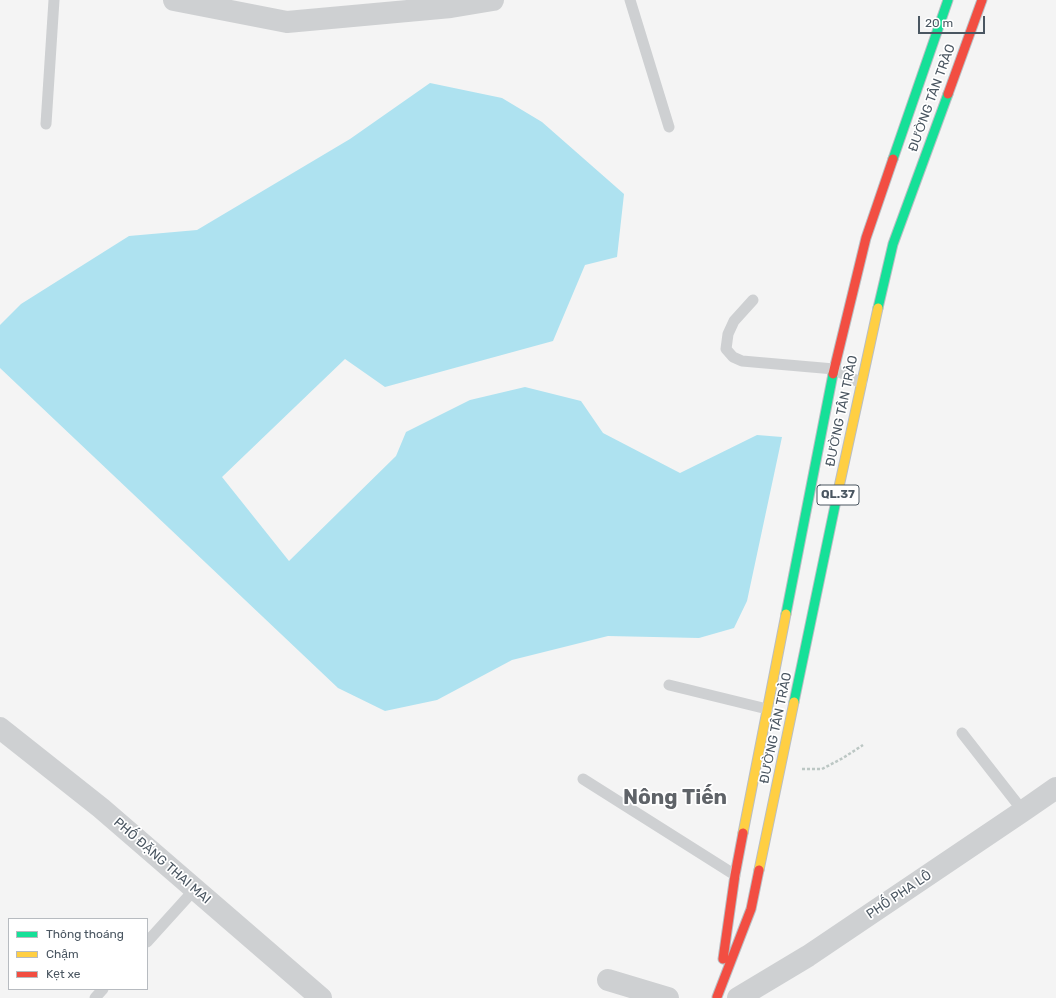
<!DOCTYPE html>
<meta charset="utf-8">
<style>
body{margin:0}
#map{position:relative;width:1056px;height:998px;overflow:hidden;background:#f4f4f4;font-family:Rubik,sans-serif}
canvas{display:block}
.legend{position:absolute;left:8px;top:918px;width:140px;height:72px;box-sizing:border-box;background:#fff;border:1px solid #b7bbc0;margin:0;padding:5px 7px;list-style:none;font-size:12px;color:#4a5661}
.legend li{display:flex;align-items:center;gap:8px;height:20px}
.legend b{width:20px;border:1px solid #b7bbc0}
.scale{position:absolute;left:918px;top:16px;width:67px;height:18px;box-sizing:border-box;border:2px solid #4a5661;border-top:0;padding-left:5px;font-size:12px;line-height:14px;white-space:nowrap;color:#4a5661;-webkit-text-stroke:3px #fff;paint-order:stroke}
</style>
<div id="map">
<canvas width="1056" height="998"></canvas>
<ul class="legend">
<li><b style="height:5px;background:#16e098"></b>Thông thoáng</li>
<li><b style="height:5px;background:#ffcf43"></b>Chậm</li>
<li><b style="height:5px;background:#f24e42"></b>Kẹt xe</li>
</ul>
<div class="scale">20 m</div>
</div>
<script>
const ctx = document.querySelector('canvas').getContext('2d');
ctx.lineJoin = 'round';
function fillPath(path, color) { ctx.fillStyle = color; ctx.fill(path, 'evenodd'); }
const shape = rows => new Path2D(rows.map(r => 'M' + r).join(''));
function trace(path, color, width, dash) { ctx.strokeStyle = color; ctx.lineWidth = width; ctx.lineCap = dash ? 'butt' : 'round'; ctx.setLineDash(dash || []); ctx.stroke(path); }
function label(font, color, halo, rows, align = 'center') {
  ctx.font = font + ' Rubik,sans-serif'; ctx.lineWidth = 3.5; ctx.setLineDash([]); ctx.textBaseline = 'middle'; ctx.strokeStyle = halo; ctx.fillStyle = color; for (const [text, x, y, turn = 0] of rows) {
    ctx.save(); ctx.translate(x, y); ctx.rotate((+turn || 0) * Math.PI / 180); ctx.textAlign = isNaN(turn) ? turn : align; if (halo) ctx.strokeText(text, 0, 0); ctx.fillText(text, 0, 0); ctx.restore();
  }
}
const water = shape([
 [430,83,502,98,542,122,624,194,617,257,585,265,553,341,385,387,345,359,222,477,289,561,396,456,406,432,470,400,525,387,581,401,603,433,680,473,757,435,782,437,747,601,734,628,699,638,608,636,512,660,437,700,385,711,338,688,0,368,0,325,21,304,129,236,197,230,350,139]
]);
const path = shape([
 [802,769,822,769,843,758,863,745]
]);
const lane = shape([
 [630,0,669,127],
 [46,124,54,0],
 [753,300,734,321,728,334,726,349,733,357,742,361,834,369,861,383],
 [669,685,767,709],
 [962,733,1023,811],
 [583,779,735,875],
 [147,942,195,889],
 [95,998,103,989]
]);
const street = shape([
 [174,0,287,22,451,7,493,0],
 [0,728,101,808,321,998],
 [608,980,668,998],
 [738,998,808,956,1023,811,1056,788]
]);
const fast = shape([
 [893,159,948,0],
 [878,308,893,244,948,94],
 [786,614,833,374],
 [794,702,837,496]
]);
const slow = shape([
 [837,496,878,308],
 [743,833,786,614],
 [759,870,794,702]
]);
const jam = shape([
 [948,94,982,0],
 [833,374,866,238,893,159],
 [723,959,735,875,743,833],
 [717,997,751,909,759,870]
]);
const shields = [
 [838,495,42]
];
const shieldNames = [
 ["QL.37",838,495]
];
const streetNames = [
 ["ĐƯỜNG TÂN TRÀO",932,98,-70],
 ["ĐƯỜNG TÂN TRÀO",842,411,-78],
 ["ĐƯỜNG TÂN TRÀO",776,728,-78],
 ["PHỐ ĐẶNG THAI MAI",162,861,41],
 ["PHỐ PHA LÔ",899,895,-34]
];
const townNames = [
 ["Nông Tiến",675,798]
];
fillPath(water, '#aee2f0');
trace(fast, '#b9bec3', 11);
trace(slow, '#b9bec3', 11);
trace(jam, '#b9bec3', 11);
trace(path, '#bcc7c4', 2.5, [3, 2]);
trace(lane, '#ced0d2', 11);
trace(street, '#ced0d2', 22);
trace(fast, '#16e098', 9);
trace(slow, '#ffcf43', 9);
trace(jam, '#f24e42', 9);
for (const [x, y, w] of shields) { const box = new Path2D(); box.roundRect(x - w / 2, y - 10, w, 20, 3); ctx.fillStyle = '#fff'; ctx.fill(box); trace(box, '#4a5661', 1); }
label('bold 12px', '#4a5661', null, shieldNames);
label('13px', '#4a5661', '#fff', streetNames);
label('bold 21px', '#5f6368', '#fff', townNames);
</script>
